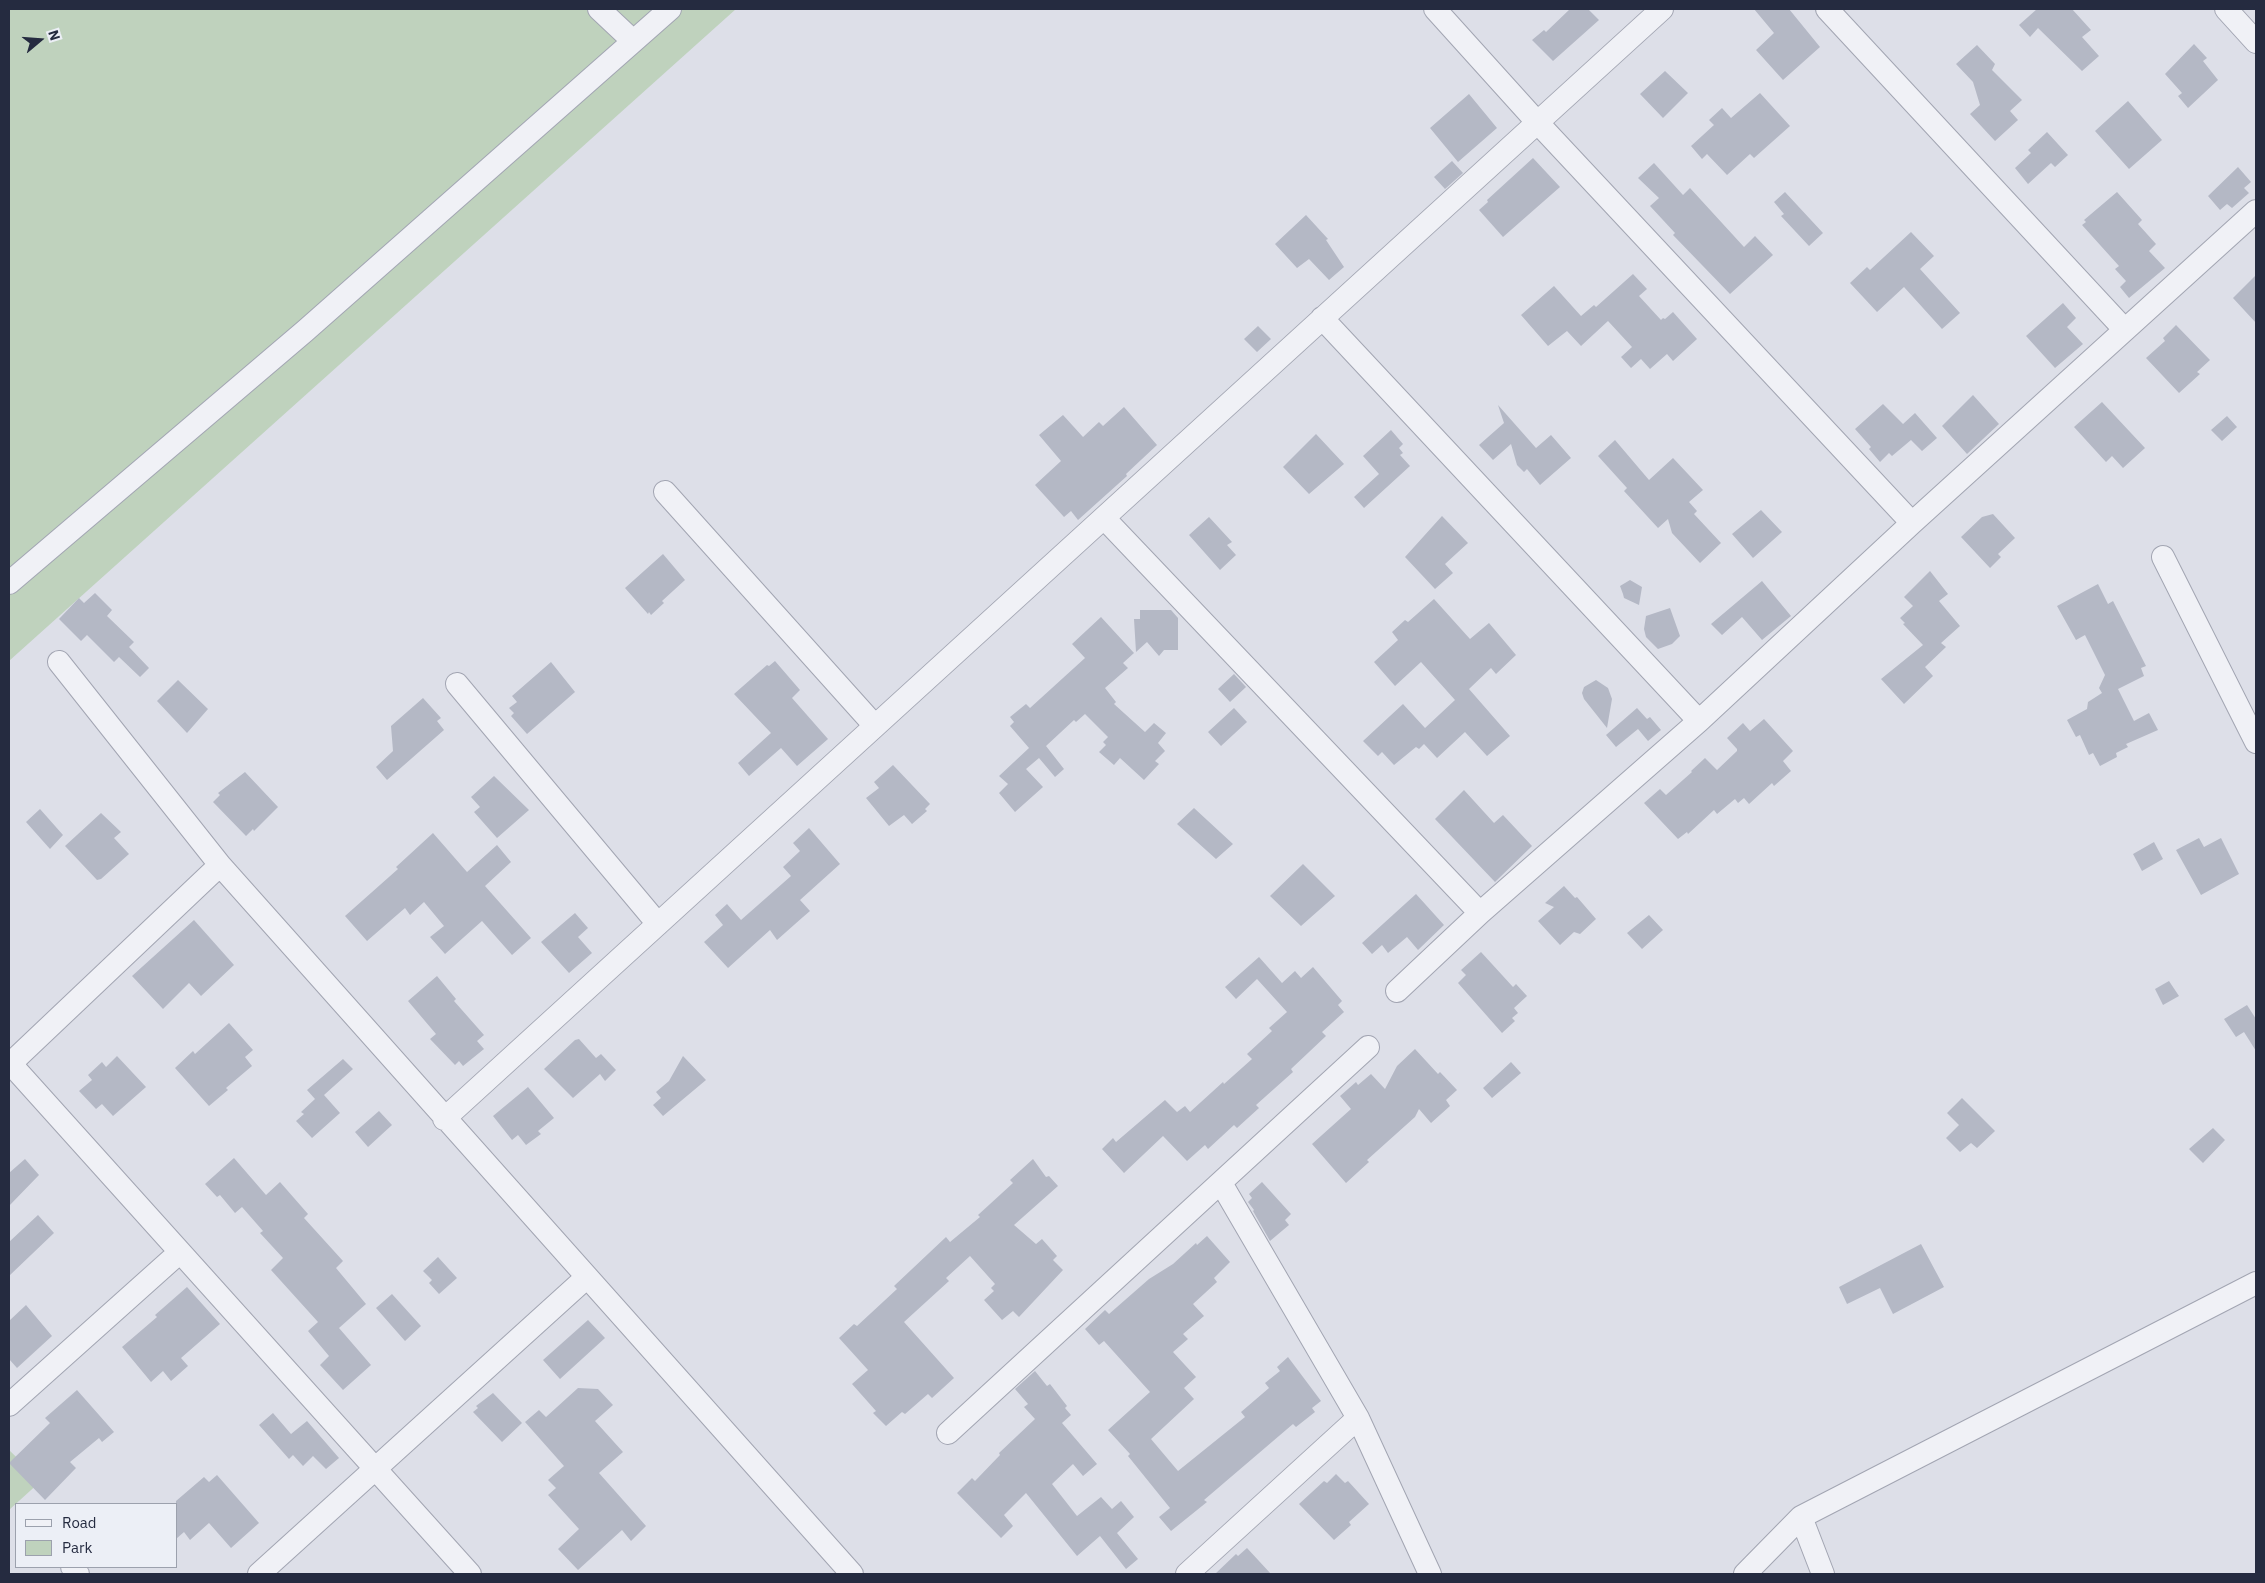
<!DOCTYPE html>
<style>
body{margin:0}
#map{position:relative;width:2265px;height:1583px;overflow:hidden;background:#dddfe8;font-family:"IBM Plex Sans",sans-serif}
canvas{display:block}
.frame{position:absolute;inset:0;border:10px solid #252b40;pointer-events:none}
.legend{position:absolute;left:15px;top:1503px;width:162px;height:65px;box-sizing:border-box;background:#eceff6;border:1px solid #9ca1ad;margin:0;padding:6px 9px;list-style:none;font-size:15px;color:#252b40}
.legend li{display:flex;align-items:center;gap:10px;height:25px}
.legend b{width:25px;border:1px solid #9ca1ad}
.north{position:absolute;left:15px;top:15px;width:50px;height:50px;-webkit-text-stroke:4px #eceff6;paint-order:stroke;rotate:72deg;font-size:14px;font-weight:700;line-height:20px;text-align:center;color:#252b40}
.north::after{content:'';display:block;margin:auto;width:18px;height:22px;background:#252b40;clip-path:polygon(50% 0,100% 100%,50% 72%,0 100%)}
</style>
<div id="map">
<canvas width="2265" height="1583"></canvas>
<div class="frame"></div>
<ul class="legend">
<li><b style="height:6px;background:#f0f1f6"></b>Road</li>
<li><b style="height:14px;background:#bfd2bd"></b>Park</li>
</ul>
<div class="north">N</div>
</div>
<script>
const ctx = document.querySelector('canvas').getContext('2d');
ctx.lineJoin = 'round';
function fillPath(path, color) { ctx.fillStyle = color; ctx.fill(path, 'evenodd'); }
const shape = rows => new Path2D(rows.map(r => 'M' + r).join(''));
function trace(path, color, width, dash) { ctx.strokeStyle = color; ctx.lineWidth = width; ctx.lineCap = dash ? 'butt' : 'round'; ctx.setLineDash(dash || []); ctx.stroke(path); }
const green = shape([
 [9,9,736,9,9,661],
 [9,1450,41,1481,9,1510]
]);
const building = shape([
 [1570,9,1588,9,1599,20,1553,61,1532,40,1544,30,1546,32],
 [1754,9,1789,9,1820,47,1783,80,1756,50,1774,33],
 [2037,9,2072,9,2091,30,2082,37,2099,56,2082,71,2038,28,2030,37,2019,25],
 [2194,44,2207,58,2203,61,2218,80,2188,108,2178,96,2182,93,2165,74],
 [1977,45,1995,64,1992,70,2022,100,2010,111,2018,120,1995,141,1970,114,1980,105,1973,82,1956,64],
 [1665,71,1688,93,1663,118,1640,94],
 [1760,93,1790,126,1754,158,1750,154,1727,175,1707,154,1702,159,1691,146,1714,125,1709,120,1722,108,1731,118],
 [1469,94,1497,128,1458,162,1430,128],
 [2128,101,2162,140,2129,169,2095,131],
 [2047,132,2068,155,2055,167,2051,163,2028,184,2015,168,2031,153,2028,150],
 [1533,158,1560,187,1503,237,1479,210,1488,202,1487,200],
 [1452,161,1463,173,1445,189,1434,177],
 [1654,163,1683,195,1690,188,1744,247,1755,236,1773,255,1730,294,1673,235,1675,233,1650,206,1659,198,1638,178],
 [2238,167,2251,182,2244,188,2249,193,2232,208,2227,204,2220,210,2208,196],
 [1785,192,1823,233,1809,246,1781,216,1784,214,1774,202],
 [2117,192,2142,220,2138,224,2156,244,2149,251,2165,268,2129,298,2120,287,2126,281,2115,269,2119,266,2082,225,2086,222,2084,220],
 [1306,215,1328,239,1326,240,1344,267,1329,280,1309,259,1297,268,1275,244],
 [1911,232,1934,256,1920,269,1960,313,1942,329,1904,287,1877,312,1850,283,1867,267,1870,270],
 [1633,274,1647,289,1639,296,1661,320,1663,318,1665,319,1673,312,1697,339,1673,361,1667,354,1650,369,1641,359,1631,368,1621,357,1632,347,1608,321,1581,346,1567,331,1548,346,1521,315,1554,286,1581,316,1594,305,1596,307],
 [2256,275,2256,323,2233,298],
 [2063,303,2076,318,2067,327,2083,344,2055,368,2026,336],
 [2176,325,2210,360,2197,372,2200,374,2179,393,2146,358,2165,341,2163,338],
 [1258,326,1271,339,1257,352,1244,339],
 [1973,395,1999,424,1967,454,1942,426],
 [2102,402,2145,448,2123,468,2112,456,2106,462,2074,427],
 [1883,404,1903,424,1915,413,1937,438,1922,451,1911,440,1892,456,1889,453,1880,462,1869,449,1871,447,1855,429],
 [1498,405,1536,448,1551,435,1571,458,1540,485,1527,469,1524,472,1517,465,1511,444,1493,460,1479,445,1504,423],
 [1124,407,1157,445,1126,474,1127,476,1078,520,1071,511,1064,517,1035,485,1061,461,1039,435,1063,415,1083,437,1099,422,1103,426],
 [2227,416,2237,427,2222,441,2211,430],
 [1391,430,1403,444,1399,448,1403,453,1400,455,1410,466,1364,508,1354,497,1379,474,1363,456],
 [1316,434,1344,464,1309,494,1283,467],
 [1615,440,1649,480,1673,458,1703,490,1689,502,1697,511,1694,514,1721,543,1700,563,1672,533,1668,519,1658,528,1624,491,1627,488,1598,456],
 [1761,510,1782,532,1753,558,1732,534],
 [1993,514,2015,538,1998,554,2001,557,1990,568,1961,537,1982,517],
 [1442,516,1468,543,1445,564,1453,573,1435,589,1405,557],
 [1209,517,1232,542,1227,545,1236,555,1220,570,1189,535],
 [663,554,685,580,662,601,664,603,651,615,649,612,648,614,625,588],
 [1930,571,1948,594,1939,601,1960,626,1941,643,1946,647,1925,667,1933,676,1904,704,1881,679,1923,645,1903,624,1905,623,1900,618,1913,606,1904,597],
 [1630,580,1642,587,1639,605,1624,598,1623,594,1620,586],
 [1762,581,1791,616,1762,640,1742,617,1722,635,1711,624],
 [2098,584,2108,604,2113,601,2146,666,2141,668,2144,676,2118,689,2134,721,2149,713,2158,730,2126,744,2128,747,2116,753,2117,757,2100,766,2093,753,2089,755,2080,735,2076,737,2067,720,2087,709,2088,702,2102,693,2099,688,2105,675,2085,635,2076,640,2057,606],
 [95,593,112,610,107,616,134,642,129,647,149,668,140,677,119,657,114,662,87,635,81,641,59,619,79,598,84,603],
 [1434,599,1470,639,1489,623,1516,655,1496,674,1491,668,1469,689,1510,736,1487,756,1465,732,1437,758,1424,744,1419,749,1416,747,1394,765,1382,752,1378,756,1363,741,1403,704,1425,728,1455,700,1421,662,1395,686,1374,662,1398,640,1392,632,1405,620,1408,622],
 [1670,608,1680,636,1672,644,1658,649,1646,637,1644,629,1646,616],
 [1140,610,1171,610,1178,618,1178,650,1164,650,1159,656,1147,642,1136,652,1134,619,1140,619],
 [1101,617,1134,653,1123,663,1128,668,1105,688,1116,702,1114,704,1145,732,1154,723,1166,733,1158,743,1165,751,1155,761,1159,764,1144,780,1120,758,1114,765,1099,752,1106,745,1103,742,1108,737,1085,714,1076,722,1074,720,1046,746,1064,769,1055,777,1039,758,1026,769,1043,787,1015,812,999,793,1008,784,999,776,1029,748,1010,726,1014,722,1010,717,1026,704,1030,708,1085,658,1072,644],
 [775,661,800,690,792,698,828,739,797,766,781,748,749,776,738,763,771,733,734,694,767,665,769,666],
 [551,662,575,692,527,734,511,716,514,713,509,708,517,702,512,696],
 [1234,674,1246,687,1230,702,1218,689],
 [178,680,208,709,187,733,157,701],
 [1596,680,1608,688,1612,699,1607,728,1584,699,1582,693,1584,687],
 [423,698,441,718,437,721,444,730,387,780,376,767,393,751,391,726],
 [1234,708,1247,722,1221,746,1208,732],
 [1637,708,1647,719,1650,717,1661,730,1648,741,1638,729,1616,747,1606,735],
 [1764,719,1793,751,1783,761,1791,771,1774,786,1772,783,1749,804,1744,798,1738,803,1735,799,1717,814,1714,810,1688,834,1687,832,1678,839,1644,803,1660,789,1666,795,1692,772,1691,771,1705,758,1717,770,1737,751,1737,749,1727,738,1743,723,1750,731],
 [893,765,930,804,925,809,927,811,912,824,904,815,889,826,866,798,879,788,874,782],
 [245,772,278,807,254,831,253,829,246,836,213,802,220,795,218,793],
 [494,776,529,810,497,838,474,812,480,807,471,797],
 [1464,790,1494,823,1503,815,1532,846,1495,882,1435,819],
 [1194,808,1233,844,1216,859,1177,824],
 [40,809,63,835,50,849,26,822],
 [101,813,121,832,114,838,129,854,101,879,97,880,65,846],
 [809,828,840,864,800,900,810,911,803,917,777,940,770,930,728,968,704,942,723,925,715,915,727,904,741,920,791,876,783,867,800,851,793,843],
 [433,833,467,872,497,845,511,862,485,886,531,938,512,955,482,921,445,954,430,937,444,926,424,902,410,915,405,908,367,941,345,916,398,869,396,867],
 [2199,838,2204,847,2221,838,2239,874,2201,895,2176,850],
 [2154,842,2163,859,2142,871,2133,854],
 [1303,864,1335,896,1301,926,1270,896],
 [1564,886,1575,898,1577,897,1596,919,1580,934,1574,932,1560,945,1538,921,1554,907,1545,903],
 [1416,894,1444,925,1418,950,1407,937,1388,953,1382,945,1372,954,1362,943],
 [575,913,588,928,578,937,592,953,569,973,541,942],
 [1649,915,1663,930,1642,949,1627,933],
 [194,920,234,965,201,996,189,983,163,1009,132,976],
 [1481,952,1513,987,1516,984,1527,996,1514,1008,1518,1013,1512,1018,1515,1021,1502,1033,1458,983,1466,975,1461,970],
 [1259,957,1282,983,1295,971,1301,978,1313,967,1342,1001,1338,1005,1344,1012,1322,1032,1326,1036,1291,1069,1293,1072,1256,1105,1259,1108,1237,1128,1234,1125,1208,1149,1205,1145,1187,1161,1163,1136,1124,1173,1102,1149,1113,1138,1116,1142,1165,1100,1177,1112,1185,1106,1190,1112,1223,1082,1224,1084,1252,1059,1247,1054,1272,1031,1269,1028,1287,1012,1257,979,1236,999,1225,987],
 [437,976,456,999,454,1001,484,1035,477,1041,484,1049,463,1066,459,1061,455,1065,430,1039,436,1034,408,1001],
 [2169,981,2179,996,2163,1005,2155,989],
 [2247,1005,2256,1019,2256,1051,2244,1032,2236,1037,2224,1019],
 [229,1023,253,1050,245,1057,252,1066,226,1088,228,1090,209,1106,175,1068,193,1051,195,1054],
 [579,1039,596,1058,601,1054,616,1070,605,1081,600,1074,573,1098,544,1069,575,1040],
 [1415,1049,1438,1074,1440,1072,1457,1090,1446,1100,1450,1106,1431,1123,1419,1109,1415,1117,1367,1160,1369,1162,1346,1183,1312,1144,1351,1109,1340,1096,1356,1082,1358,1085,1371,1074,1385,1089,1397,1066],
 [117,1056,146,1087,113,1116,102,1104,96,1109,79,1091,92,1080,88,1075,102,1062,106,1067],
 [683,1056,706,1080,663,1116,653,1105,661,1098,656,1092,669,1081],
 [343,1059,353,1069,324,1095,340,1113,312,1138,296,1121,304,1114,301,1112,315,1099,307,1090],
 [1511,1062,1521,1073,1492,1098,1483,1088],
 [528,1087,554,1118,538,1131,541,1134,526,1145,518,1135,512,1140,493,1116],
 [1962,1098,1995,1131,1977,1148,1971,1143,1960,1152,1946,1138,1959,1125,1947,1113],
 [379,1111,392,1125,368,1147,355,1132],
 [2213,1128,2225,1140,2203,1163,2189,1149],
 [234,1158,266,1195,280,1182,308,1214,304,1218,343,1261,336,1268,366,1304,339,1328,371,1365,343,1390,320,1365,329,1356,308,1331,318,1322,271,1270,283,1258,260,1233,263,1231,242,1207,235,1213,220,1195,217,1197,205,1184],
 [25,1159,39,1175,9,1206,9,1173],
 [1033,1159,1046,1177,1049,1176,1058,1186,1014,1225,1036,1244,1042,1239,1057,1256,1053,1260,1063,1270,1019,1317,1013,1311,1002,1320,984,1300,994,1291,991,1288,995,1284,970,1256,946,1278,949,1281,904,1322,954,1378,932,1398,928,1394,905,1414,902,1412,886,1426,873,1413,876,1411,852,1384,868,1370,839,1338,854,1324,857,1326,897,1289,894,1286,946,1237,950,1242,980,1217,978,1215,1013,1183,1010,1180],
 [1262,1182,1291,1214,1285,1220,1289,1225,1270,1241,1253,1211,1254,1210,1248,1202,1252,1198,1249,1194],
 [38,1215,54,1233,9,1276,9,1242],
 [1207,1236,1230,1262,1214,1278,1217,1282,1193,1304,1204,1316,1183,1334,1188,1339,1173,1352,1196,1377,1184,1388,1194,1399,1151,1439,1178,1471,1245,1417,1241,1412,1269,1388,1265,1383,1280,1371,1277,1367,1288,1357,1321,1401,1312,1408,1315,1412,1296,1427,1293,1424,1204,1500,1207,1502,1171,1531,1159,1517,1170,1508,1128,1456,1130,1454,1108,1430,1150,1392,1104,1341,1099,1345,1085,1329,1105,1310,1109,1314,1149,1279,1173,1264,1196,1243,1197,1245],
 [1921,1244,1944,1287,1893,1314,1880,1288,1847,1304,1839,1287],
 [438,1257,457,1278,439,1294,429,1283,432,1280,423,1271],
 [187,1287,220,1324,181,1358,188,1366,171,1381,163,1371,151,1382,122,1347,157,1317,155,1315],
 [392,1294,421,1326,405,1341,376,1308],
 [26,1305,52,1336,17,1368,9,1359,9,1321],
 [588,1320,605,1338,560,1379,543,1360],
 [1035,1371,1047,1386,1050,1384,1067,1406,1065,1408,1071,1415,1062,1423,1097,1464,1083,1476,1073,1464,1052,1484,1077,1516,1101,1497,1112,1509,1121,1501,1134,1517,1117,1533,1138,1559,1126,1569,1100,1536,1077,1556,1026,1493,1004,1515,1013,1526,1001,1538,957,1493,972,1478,975,1481,1000,1455,999,1453,1035,1419,1024,1407,1028,1404,1015,1389],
 [578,1388,598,1389,613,1405,595,1421,623,1452,599,1473,646,1526,631,1541,622,1530,578,1570,558,1549,579,1529,548,1495,556,1488,548,1480,564,1466,525,1422,539,1410,546,1417],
 [77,1390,114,1432,102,1442,99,1438,70,1462,76,1468,45,1500,9,1463,50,1423,45,1418],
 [493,1393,522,1423,502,1442,473,1412,478,1408,476,1406],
 [273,1413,291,1434,307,1421,339,1458,326,1469,313,1456,303,1466,293,1455,289,1459,259,1425],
 [1336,1474,1345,1483,1348,1481,1369,1504,1349,1522,1351,1525,1334,1540,1299,1504,1324,1481,1327,1483],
 [217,1475,259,1523,231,1548,209,1523,190,1540,184,1532,176,1539,176,1501,204,1477,209,1482],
 [1247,1548,1271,1574,1215,1574,1236,1554,1238,1556]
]);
const minor = shape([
 [599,9,633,41],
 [1435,9,1537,122,1912,523],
 [1827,9,2125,330],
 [2226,9,2256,42],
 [1322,318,1699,721],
 [665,492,875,726],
 [1104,518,1480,913,1699,721,1912,523,2256,211],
 [2163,557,2256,742],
 [9,583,305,331,670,9],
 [59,662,220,865,852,1574],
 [457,684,658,924],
 [1397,991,1480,913],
 [10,1063,470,1574],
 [9,1065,220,865],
 [444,1119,1662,9],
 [1221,1183,1358,1418,1430,1574],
 [9,1405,180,1252],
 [948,1433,1368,1047],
 [1801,1517,1823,1574],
 [72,1567,78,1574],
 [259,1574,587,1277],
 [1187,1574,1358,1418],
 [1745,1574,1801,1517,2256,1283]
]);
fillPath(green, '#bfd2bd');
fillPath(building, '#b4b8c5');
trace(minor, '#a2a5b2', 24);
trace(minor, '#f0f1f6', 22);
</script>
